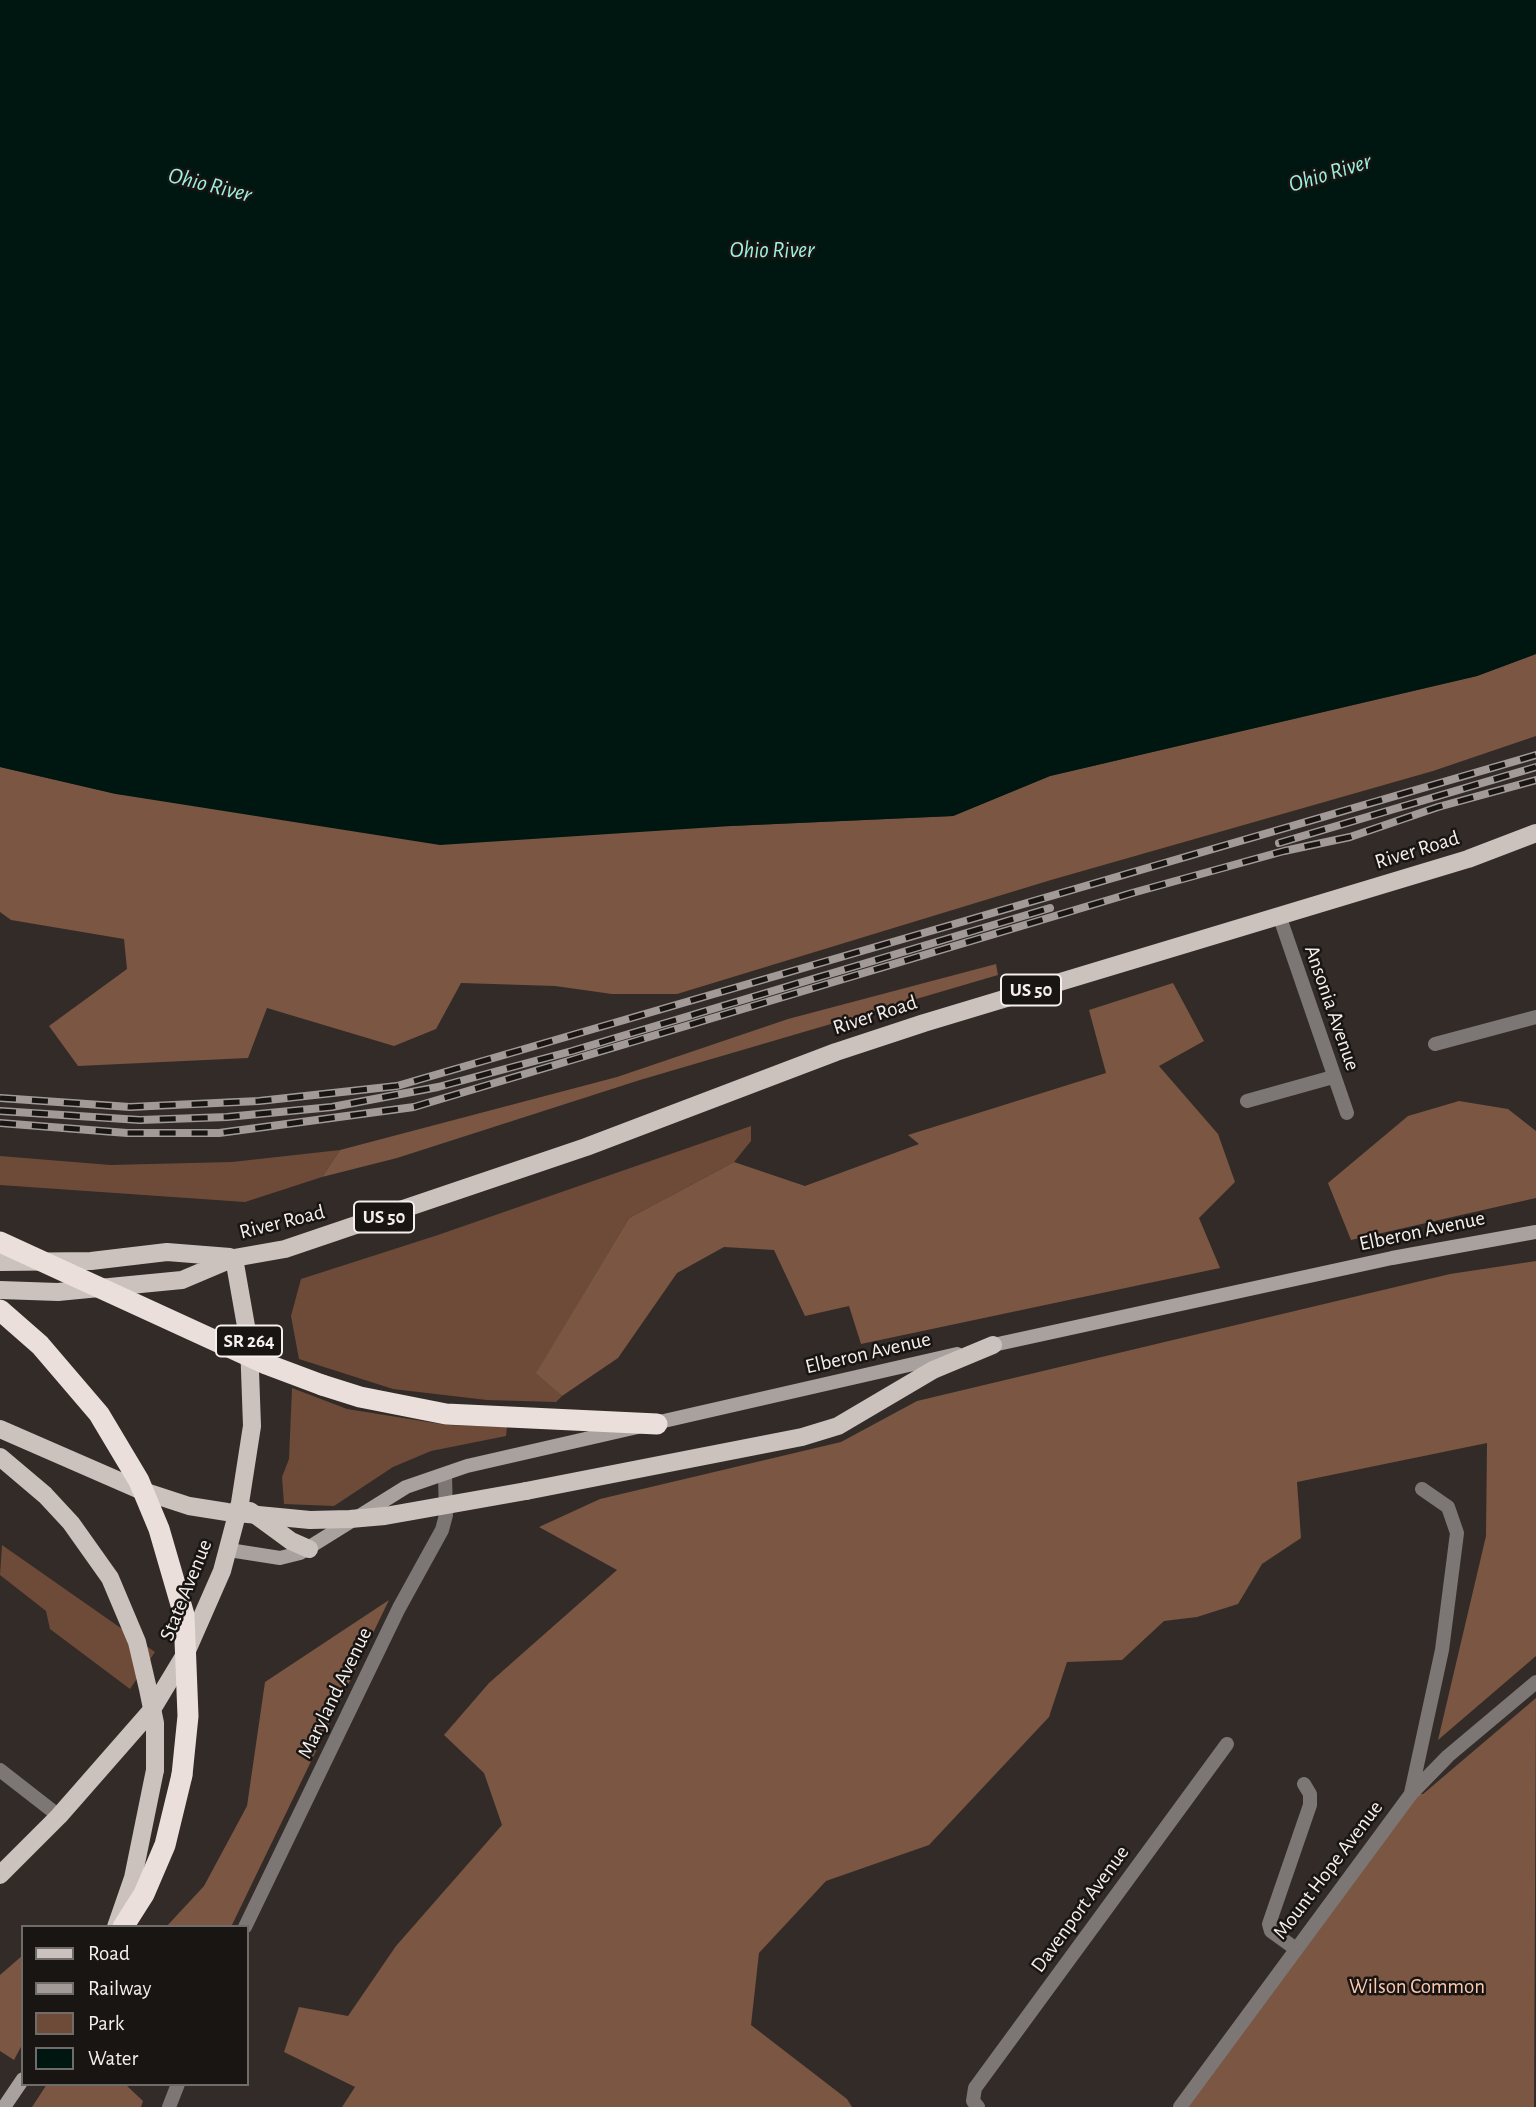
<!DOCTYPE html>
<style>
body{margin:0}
#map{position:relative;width:1536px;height:2107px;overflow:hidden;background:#332b27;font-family:"Alegreya Sans",sans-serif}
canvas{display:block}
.legend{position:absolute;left:21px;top:1925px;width:228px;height:161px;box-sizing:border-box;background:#181513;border:2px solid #706c6a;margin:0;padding:9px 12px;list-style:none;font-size:21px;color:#f5efed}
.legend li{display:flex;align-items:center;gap:14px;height:35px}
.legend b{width:35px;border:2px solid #706c6a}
</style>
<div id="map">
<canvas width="1536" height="2107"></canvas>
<ul class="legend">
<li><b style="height:9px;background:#cbc2be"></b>Road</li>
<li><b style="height:9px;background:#a19a97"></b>Railway</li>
<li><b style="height:19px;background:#6e4b38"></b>Park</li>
<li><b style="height:19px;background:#001611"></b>Water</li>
</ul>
</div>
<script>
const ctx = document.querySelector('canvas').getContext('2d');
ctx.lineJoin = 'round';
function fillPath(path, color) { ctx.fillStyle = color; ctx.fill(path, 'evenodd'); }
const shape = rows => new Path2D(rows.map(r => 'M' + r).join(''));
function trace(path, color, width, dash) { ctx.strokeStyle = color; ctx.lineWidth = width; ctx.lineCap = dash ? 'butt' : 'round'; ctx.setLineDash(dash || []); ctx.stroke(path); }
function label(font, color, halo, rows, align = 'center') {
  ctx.font = font + ' "Alegreya Sans",sans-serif'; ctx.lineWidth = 5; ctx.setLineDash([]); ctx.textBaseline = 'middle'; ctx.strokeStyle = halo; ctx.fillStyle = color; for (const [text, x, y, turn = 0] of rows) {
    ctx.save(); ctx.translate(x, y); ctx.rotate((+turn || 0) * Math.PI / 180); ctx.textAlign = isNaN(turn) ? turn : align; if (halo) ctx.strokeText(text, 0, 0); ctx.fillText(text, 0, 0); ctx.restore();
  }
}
const green = shape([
 [751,1126,751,1141,734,1162,629,1218,537,1372,562,1396,556,1402,487,1400,393,1389,299,1359,291,1316,301,1279,438,1235],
 [340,1150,322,1177,245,1202,0,1185,0,1156,110,1165,232,1162],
 [292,1388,347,1409,447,1425,507,1427,506,1436,431,1451,393,1467,334,1506,284,1504,282,1477,289,1459],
 [2,1545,155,1652,130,1689,50,1629,46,1611,0,1575]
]);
const forest = shape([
 [1536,654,1536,736,1433,771,1051,880,677,994,612,994,555,986,461,983,436,1029,394,1046,267,1008,248,1058,78,1066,49,1026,127,969,124,939,11,920,0,912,0,767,116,794,731,826,953,816,1050,776,1477,676],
 [996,964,998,975,640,1080,397,1158,322,1177,340,1150,617,1077,788,1019],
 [1173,983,1204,1041,1159,1066,1218,1134,1235,1182,1199,1218,1220,1268,861,1344,849,1306,805,1316,774,1250,724,1247,677,1273,618,1358,562,1396,536,1373,629,1218,734,1162,805,1186,919,1144,908,1135,1106,1073,1089,1010],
 [1459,1101,1508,1109,1536,1131,1536,1198,1351,1240,1328,1183,1408,1116],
 [1536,1261,1536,1656,1438,1740,1486,1536,1487,1443,1297,1482,1301,1538,1262,1564,1238,1604,1197,1617,1164,1621,1122,1660,1067,1662,1049,1717,929,1845,826,1881,759,1953,751,2025,847,2099,852,2107,342,2107,355,2087,284,2052,299,2007,348,2016,396,1946,502,1825,484,1773,444,1735,489,1683,617,1570,539,1527,600,1499,841,1442,917,1401,1450,1274],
 [389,1600,231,1927,166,1927,204,1886,247,1806,265,1682],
 [1536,1698,1534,2107,1180,2107,1411,1794,1423,1794],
 [23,1955,23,2043,14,2060,0,2051,0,1975],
 [47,2084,125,2084,143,2101,141,2107,32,2107]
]);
const water = shape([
 [0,0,1536,0,1536,654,1477,676,1050,776,953,816,731,826,440,845,116,794,0,767]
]);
const street = shape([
 [1279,915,1347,1113],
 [1435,1044,1536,1017],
 [1247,1101,1333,1077],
 [0,1770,59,1816],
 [1411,1793,1442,1650,1457,1533,1448,1507,1422,1489],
 [245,1927,399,1608,442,1530,446,1515,445,1475],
 [1296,1949,1271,1931,1269,1924,1310,1805,1310,1794,1304,1784],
 [169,2107,178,2084],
 [978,2107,973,2101,975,2088,1227,1744],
 [1180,2107,1411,1794,1448,1756,1536,1682]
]);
const secondary = shape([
 [984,1347,1392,1258,1536,1232],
 [229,1550,280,1558,300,1553,406,1487,467,1466,957,1354],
 [4,2107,23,2079]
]);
const primary = shape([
 [0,1262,91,1261,167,1252,230,1257],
 [0,1290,58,1292,182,1280,234,1258,285,1249,586,1147,836,1052,924,1023,1468,859,1536,833],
 [526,1491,802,1437,838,1426,933,1370,993,1345],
 [250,1511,291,1541,309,1549],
 [0,1875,59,1816,151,1711,186,1653,222,1571,240,1503,252,1426,249,1343,234,1258],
 [116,1927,133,1878,155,1770]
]);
const highway = shape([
 [322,1385,360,1397,446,1414,657,1424],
 [123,1927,144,1894,165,1845,182,1775]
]);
const rail = shape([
 [1279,843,1536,767],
 [0,1098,130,1107,259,1101,397,1086,1536,755],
 [0,1111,140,1120,227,1117,332,1107,438,1087,572,1051,1050,908],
 [0,1123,127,1133,219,1133,414,1107,1132,893,1284,851,1350,837,1438,807,1536,780]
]);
const primaryBridge = shape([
 [0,1429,140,1490,189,1506,227,1512,310,1520,350,1519,385,1516,526,1491],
 [0,1457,45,1495,71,1523,110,1578,137,1642,148,1689,155,1723,155,1770]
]);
const highwayBridge = shape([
 [0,1242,266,1364,322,1385],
 [0,1310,40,1345,99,1414,139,1481,159,1529,184,1615,188,1716,182,1775]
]);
const shields = [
 [1031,990,60],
 [384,1217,60],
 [249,1341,66]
];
const shieldNames = [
 ["US 50",1031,990],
 ["US 50",384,1217],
 ["SR 264",249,1341]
];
const streetNames = [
 ["River Road",1417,850,-17],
 ["Ansonia Avenue",1332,1008,71],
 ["River Road",875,1015,-18],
 ["River Road",282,1222,-14],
 ["Elberon Avenue",1422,1231,-12],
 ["Elberon Avenue",868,1353,-13],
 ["State Avenue",186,1590,-68],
 ["Maryland Avenue",335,1693,-64],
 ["Mount Hope Avenue",1328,1870,-53],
 ["Davenport Avenue",1080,1909,-54]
];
const parkNames = [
 ["Wilson Common",1417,1987]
];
const waterNames = [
 ["Ohio River",1330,173,-17],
 ["Ohio River",210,185,14],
 ["Ohio River",772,250]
];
fillPath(green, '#6e4b38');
fillPath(forest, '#7a5643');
fillPath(water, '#001611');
trace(street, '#7c7775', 14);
trace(secondary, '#a8a19e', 14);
trace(primary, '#cbc2be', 18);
trace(highway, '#eadfda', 21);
trace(rail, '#a19a97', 8);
trace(rail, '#181513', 5, [16]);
trace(primaryBridge, '#cbc2be', 18);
trace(highwayBridge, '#eadfda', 21);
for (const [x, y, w] of shields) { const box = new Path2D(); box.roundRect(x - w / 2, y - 15.5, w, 31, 5); ctx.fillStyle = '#181513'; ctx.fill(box); trace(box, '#f5efed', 2); }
label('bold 19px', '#f5efed', null, shieldNames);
label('21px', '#f5efed', '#181513', streetNames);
label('21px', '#fcc8ae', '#181513', parkNames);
label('italic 23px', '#9df1de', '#181513', waterNames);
</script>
